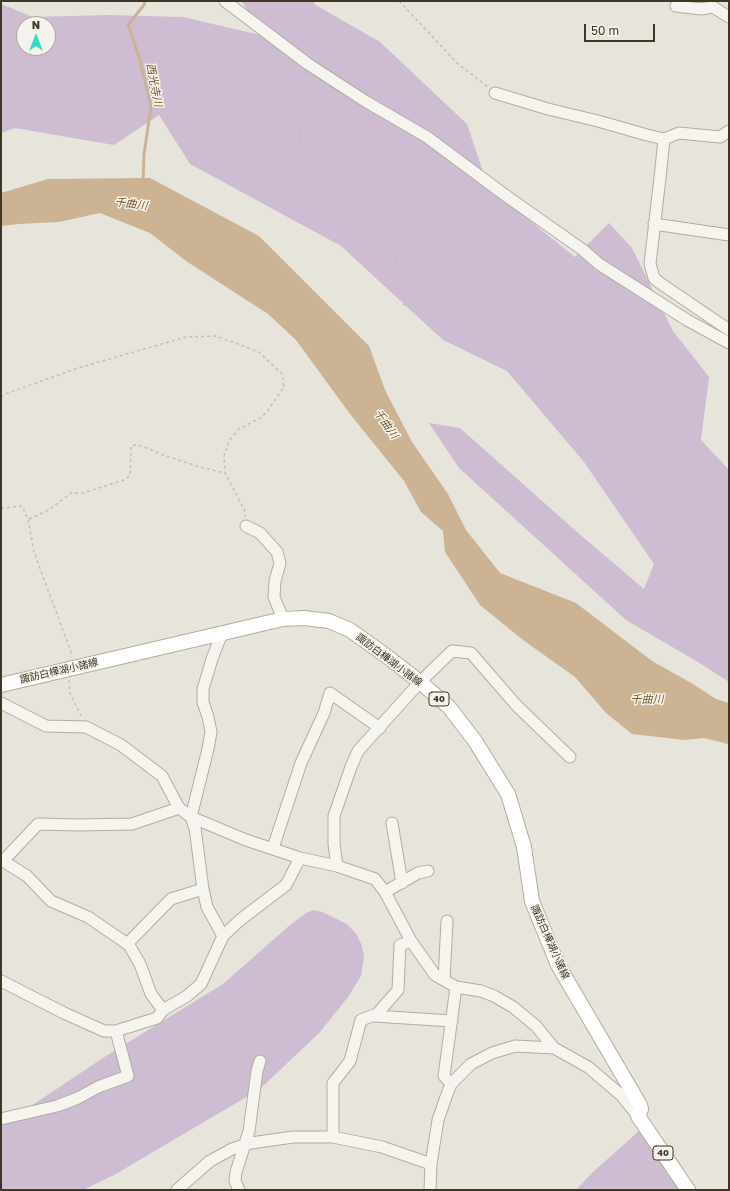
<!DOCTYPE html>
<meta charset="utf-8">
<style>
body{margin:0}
#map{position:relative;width:730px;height:1191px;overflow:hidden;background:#e7e4dc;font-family:"Golos Text",sans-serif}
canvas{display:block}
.frame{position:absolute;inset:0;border:2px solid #3f3724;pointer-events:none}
.north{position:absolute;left:16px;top:16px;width:40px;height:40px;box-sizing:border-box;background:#f5f2eb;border:1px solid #aca79b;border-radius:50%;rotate:0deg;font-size:11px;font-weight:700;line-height:16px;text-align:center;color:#3f3724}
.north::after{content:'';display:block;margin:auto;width:14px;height:18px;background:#35d9c9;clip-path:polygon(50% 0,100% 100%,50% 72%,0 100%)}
.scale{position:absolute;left:584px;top:24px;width:71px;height:18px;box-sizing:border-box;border:2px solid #3f3724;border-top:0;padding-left:5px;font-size:12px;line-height:14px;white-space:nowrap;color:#3f3724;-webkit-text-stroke:3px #f5f2eb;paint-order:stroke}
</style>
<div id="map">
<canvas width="730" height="1191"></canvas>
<div class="frame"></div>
<div class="north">N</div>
<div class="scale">50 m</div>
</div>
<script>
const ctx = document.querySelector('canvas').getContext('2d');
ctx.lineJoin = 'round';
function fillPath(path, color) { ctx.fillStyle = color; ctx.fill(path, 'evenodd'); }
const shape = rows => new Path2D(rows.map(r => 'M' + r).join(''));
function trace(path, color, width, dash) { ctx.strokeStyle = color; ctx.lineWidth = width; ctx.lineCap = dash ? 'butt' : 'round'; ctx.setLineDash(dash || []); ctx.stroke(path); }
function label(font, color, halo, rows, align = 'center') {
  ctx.font = font + ' "Golos Text","Noto Sans JP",sans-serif'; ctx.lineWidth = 3; ctx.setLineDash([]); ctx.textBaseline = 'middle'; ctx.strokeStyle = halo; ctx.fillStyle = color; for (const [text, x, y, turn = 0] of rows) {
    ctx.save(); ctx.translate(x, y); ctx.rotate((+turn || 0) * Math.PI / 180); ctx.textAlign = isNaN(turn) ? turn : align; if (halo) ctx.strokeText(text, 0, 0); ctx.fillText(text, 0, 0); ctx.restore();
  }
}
const green = shape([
 [242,1,314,1,314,4,380,42,467,124,488,187,575,257,609,223,632,248,673,331,709,377,701,440,729,470,729,682,698,662,626,620,459,468,429,423,460,428,577,532,644,589,654,564,584,462,507,371,443,340,341,246,190,164,159,115,114,145,15,128,1,133,1,4,33,17,109,15,183,17,260,35],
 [24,24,48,24,48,48,24,48],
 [313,910,322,912,347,924,357,935,362,946,364,957,361,976,348,997,320,1032,260,1089,114,1175,83,1190,1,1190,1,1126,106,1056,223,984,290,925,306,913],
 [640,1130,680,1190,576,1190,593,1172]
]);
const water = shape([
 [150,178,259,236,369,346,385,390,412,442,448,494,466,530,500,573,576,603,652,661,693,684,716,699,729,703,729,748,728,744,704,738,684,740,632,734,606,713,575,677,523,640,480,605,445,552,443,531,421,512,404,481,350,414,296,340,268,314,186,261,150,233,100,213,59,222,19,224,1,226,1,193,48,179]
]);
const stream = shape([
 [143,181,144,154,151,107,139,57,128,25,144,5,145,1]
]);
const path = shape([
 [399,1,457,63,488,87],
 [295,66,284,66,278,69,276,73,278,80,288,90,300,123,300,141,304,156,311,160,343,165,352,169,364,177,378,205,388,218,394,232,395,256,404,289,404,306],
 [1,397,5,394,78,368,186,337,216,336,259,352,282,374,284,387,266,413,260,418,239,429,230,439,224,456,225,473,245,511,245,517],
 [1,508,22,506,28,519,34,552,71,652,70,657],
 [29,519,49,510,71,493,83,493,124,480,130,476,131,446,135,445,142,446,163,455,200,467,225,473],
 [69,680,70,693,81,716]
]);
const minor = shape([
 [225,1,308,64,365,101,427,137,505,195,583,250,599,264,687,320,729,343],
 [676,6,701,9,713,7,729,17],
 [495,93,548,109,598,121,647,135,664,139,660,178,650,264,654,278,660,283,729,330],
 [664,139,679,133,720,137,729,131],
 [654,224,729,235],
 [246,526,260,533,277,552,280,563,275,581,274,597,283,619],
 [1,703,46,726,86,727,121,745,162,776,179,808,191,817,246,840,300,858,337,866,375,879,385,892,411,941,435,975,456,987,481,991,494,996,513,1007,536,1026,554,1048],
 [392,823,402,883],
 [273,848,301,763,324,713,330,693,380,728],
 [1,861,3,861,27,876,51,901,88,917,129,945,140,964,151,994,163,1010],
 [3,861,38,824,77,825,132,824,179,808],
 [337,866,334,844,334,816,351,767,358,751,420,682,452,651,471,653,517,706,570,757],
 [385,892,418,873,428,871],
 [223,936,240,920,286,885,300,858],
 [127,944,171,899,203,889],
 [444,980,447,921],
 [1,981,64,1013,104,1031,116,1031,157,1018,163,1010,187,996,201,984,223,936,207,907,203,889,195,828,191,817,208,749,211,732,208,717,203,702,203,689,212,659,222,633],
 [374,1016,452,1021],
 [451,1084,444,1076,456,987],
 [1,1119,57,1106,78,1098,98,1087,128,1076,116,1031],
 [333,1137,333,1083,350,1061,361,1020,377,1014,398,990,400,945,411,941],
 [177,1190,210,1161,232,1149,251,1143,293,1137,333,1137,382,1147,431,1164],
 [239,1190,235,1181,236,1172,249,1131,257,1071,260,1061],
 [430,1190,431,1164,438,1120,446,1097,451,1084,471,1064,492,1053,515,1046,554,1048,588,1067,621,1095,638,1116]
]);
const major = shape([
 [1,685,283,619,304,618,329,621,350,630,385,655,420,682,449,707,475,741,508,794,524,847,532,901,558,965,640,1105,641,1109,638,1116,688,1190]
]);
const shields = [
 [439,699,20],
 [663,1153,20]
];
const shieldNames = [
 ["40",439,699],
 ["40",663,1153]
];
const streetNames = [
 ["諏訪白樺湖小諸線",389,660,37],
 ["諏訪白樺湖小諸線",59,671,-13],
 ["諏訪白樺湖小諸線",550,942,66]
];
const waterNames = [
 ["西光寺川",154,85,79],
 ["千曲川",131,204,7],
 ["千曲川",386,424,55],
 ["千曲川",647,700]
];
fillPath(green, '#cebcd2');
fillPath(water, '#cbb393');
trace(stream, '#cbb393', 3);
trace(minor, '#b1ada1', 13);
trace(major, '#b4ab9a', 16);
trace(path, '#c3bfb6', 1.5, [3, 3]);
trace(minor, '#f6f4ef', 11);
trace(major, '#fff', 14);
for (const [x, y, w] of shields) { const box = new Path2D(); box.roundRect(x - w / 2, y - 7, w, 14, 3); ctx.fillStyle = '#f5f2eb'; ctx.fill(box); trace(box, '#3f3724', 1); }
label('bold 9px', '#3f3724', null, shieldNames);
label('10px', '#3f3724', '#f5f2eb', streetNames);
label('italic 11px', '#76592c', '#f5f2eb', waterNames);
</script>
